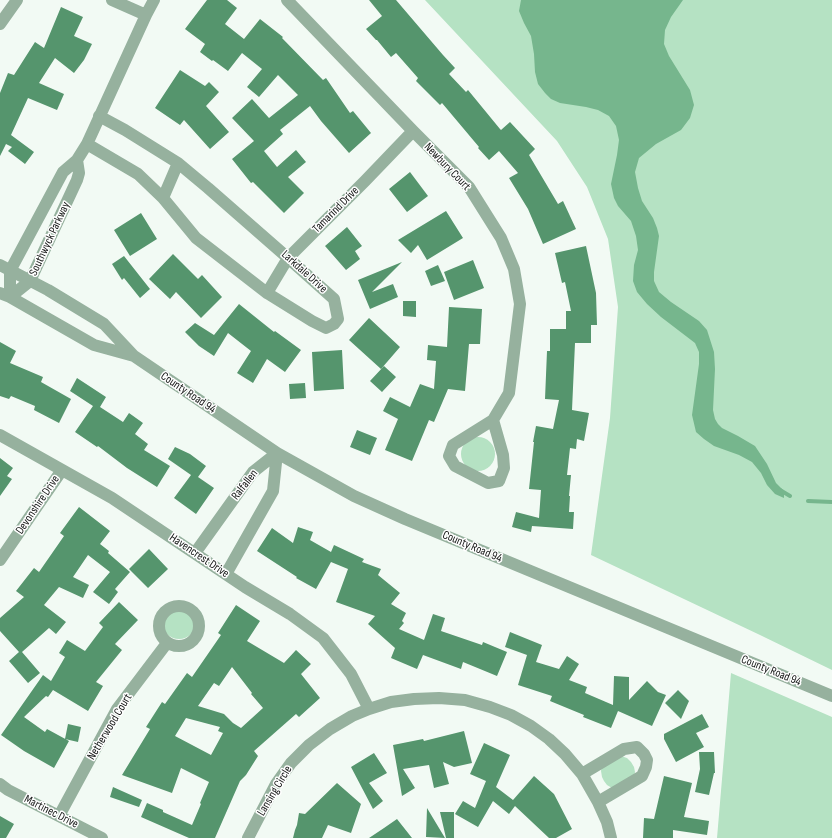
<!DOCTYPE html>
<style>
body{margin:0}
canvas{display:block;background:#f2faf4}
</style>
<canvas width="832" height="838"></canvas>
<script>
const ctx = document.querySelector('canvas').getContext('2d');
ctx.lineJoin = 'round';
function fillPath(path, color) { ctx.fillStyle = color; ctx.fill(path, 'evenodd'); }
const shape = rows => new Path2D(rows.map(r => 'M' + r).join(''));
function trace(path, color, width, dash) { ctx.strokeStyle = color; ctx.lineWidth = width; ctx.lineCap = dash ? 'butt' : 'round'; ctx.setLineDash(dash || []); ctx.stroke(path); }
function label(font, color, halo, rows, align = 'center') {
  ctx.font = font + ' "Sofia Sans Condensed",sans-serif'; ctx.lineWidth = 3; ctx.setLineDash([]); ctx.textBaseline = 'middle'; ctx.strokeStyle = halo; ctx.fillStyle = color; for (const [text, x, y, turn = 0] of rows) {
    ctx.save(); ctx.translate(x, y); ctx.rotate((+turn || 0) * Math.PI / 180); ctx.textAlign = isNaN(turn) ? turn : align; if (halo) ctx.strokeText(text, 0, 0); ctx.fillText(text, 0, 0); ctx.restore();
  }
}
const green = shape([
 [425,0,832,0,832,670,760,635,591,555,610,418,618,307,608,239,587,187,557,141],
 '461 454a17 17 0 1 1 34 0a17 17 0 1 1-34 0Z',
 '162 622a17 17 0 1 1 34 0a17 17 0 1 1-34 0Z',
 [731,673,832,717,832,838,717,838],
 [621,756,627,758,631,762,634,767,635,772,634,777,612,788,607,785,604,781,602,777,601,771,602,765]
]);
const water = shape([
 [521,0,683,0,671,17,665,30,664,44,669,56,690,90,694,105,690,118,681,130,656,144,639,158,635,172,638,188,642,201,653,218,657,228,659,236,654,272,654,281,659,292,671,302,699,321,707,330,714,352,715,369,713,410,715,419,718,424,722,428,738,436,755,446,767,464,776,483,784,491,784,498,775,494,767,485,761,473,752,462,739,455,714,446,704,439,696,432,692,415,699,364,699,352,695,343,661,317,647,304,637,292,633,281,634,265,638,250,636,236,631,221,618,206,614,198,611,184,617,155,619,140,616,126,609,116,598,110,586,107,560,103,551,99,545,93,538,84,535,72,534,54,531,36,524,23,519,11]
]);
const stream = shape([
 [780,490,790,496],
 [808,501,832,502]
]);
const building = shape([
 [207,0,227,0,237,8,225,24,244,39,260,19,283,37,282,38,323,80,326,78,350,113,353,111,371,133,349,153,321,121,310,106,280,130,283,134,264,151,277,167,296,150,306,162,288,177,304,193,284,213,253,182,251,183,232,159,254,141,232,118,252,99,269,118,298,95,278,75,259,97,247,87,262,69,242,53,228,71,213,60,212,61,200,52,205,44,185,29],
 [369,0,396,0,443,55,455,68,449,74,466,92,468,90,500,129,501,130,510,122,535,149,529,155,558,204,563,201,576,229,543,244,528,209,509,178,518,173,499,151,489,160,478,148,479,147,442,103,440,105,416,81,418,78,396,53,391,57,377,40,376,40,366,29,382,16],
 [61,7,83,17,74,36,92,44,84,60,74,73,55,58,39,83,64,94,57,110,28,98,11,135,34,152,25,164,8,151,12,147,6,144,0,156,0,93,8,73,14,75,35,42,44,48],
 [180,70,205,86,209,82,219,92,206,106,229,132,210,149,184,120,180,125,155,108],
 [410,172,428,196,407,212,389,189],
 [446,211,463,238,427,260,418,245,411,253,398,240],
 [141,213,157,239,130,256,114,230],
 [347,227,362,246,355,251,360,259,346,270,325,246],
 [586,246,596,293,597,325,591,325,591,343,575,343,572,410,589,413,584,441,577,439,576,449,570,448,567,475,571,475,569,496,570,496,569,512,574,512,573,529,532,526,531,532,512,527,516,512,539,518,541,490,529,489,534,442,533,442,536,426,553,429,559,400,545,399,547,351,550,351,550,329,566,329,566,311,571,311,565,282,562,283,555,253],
 [173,254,198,279,202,275,222,297,201,318,176,292,170,299,149,279],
 [124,256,150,289,140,298,124,278,122,280,112,264],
 [473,260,484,288,454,300,444,272],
 [402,262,372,292,393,284,398,297,370,309,358,280],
 [438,265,445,281,431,286,425,271],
 [403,301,416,301,416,317,403,316],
 [239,304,274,332,275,331,301,350,285,372,267,359,253,383,237,373,251,351,228,333,214,356,199,346,185,332,195,323,214,335],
 [449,307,482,309,480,344,469,344,465,391,448,389,434,422,429,420,412,461,385,450,398,419,383,411,390,397,410,407,420,384,434,389,436,361,427,360,428,345,447,347],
 [369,318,400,347,381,369,349,340],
 [0,342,16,351,10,363,43,377,41,382,71,399,59,423,34,410,35,406,11,396,9,399,0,396],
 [342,350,344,389,314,391,312,352],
 [384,366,396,377,382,392,370,381],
 [77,378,106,397,100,407,123,422,129,413,143,423,135,434,148,444,144,450,170,466,157,487,127,468,98,446,97,447,75,432,93,406,70,391],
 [305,383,306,398,290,399,289,384],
 [357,430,377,438,370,455,350,447],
 [175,447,190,454,206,466,198,477,214,488,196,514,174,498,191,475,168,459],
 [0,458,13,468,7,476,12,479,0,496],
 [79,507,110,531,100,544,109,551,108,553,130,572,115,589,118,592,109,604,93,592,110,572,88,555,73,577,89,585,83,598,59,587,44,605,66,622,56,634,49,628,22,652,40,673,28,683,9,661,19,652,0,631,0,618,24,597,16,591,34,568,39,572,64,536,60,533],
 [298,527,313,532,310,540,331,552,334,545,364,559,362,562,381,569,378,575,400,593,391,604,406,613,402,621,404,623,399,629,424,640,433,614,445,618,441,631,482,645,483,642,507,652,497,676,463,662,461,669,423,655,417,669,391,658,395,648,368,624,375,616,336,602,348,569,331,562,316,589,296,578,297,577,257,551,272,528,293,543],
 [149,549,168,569,148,588,129,569],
 [119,602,138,620,115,644,122,650,96,682,103,686,88,711,53,690,48,697,46,696,24,717,45,732,47,729,69,741,54,768,24,751,1,735,43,675,51,681,65,657,59,653,67,640,85,651,103,627,99,623],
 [236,605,260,621,247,641,284,663,296,650,311,664,301,674,320,698,299,717,296,714,254,751,258,756,246,775,240,781,215,838,189,838,141,817,147,803,163,810,163,812,192,825,201,804,200,803,209,782,181,768,172,793,122,775,150,729,146,727,162,702,165,704,187,673,192,677,221,635,218,633],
 [232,667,252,693,251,694,263,708,241,728,233,723,224,714,198,706,214,683,219,686],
 [186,718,220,727,218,731,223,733,211,755,175,736],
 [510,632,542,645,536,662,559,669,567,656,579,664,569,680,587,687,585,693,613,705,614,676,629,677,629,700,647,681,658,692,666,695,652,726,618,711,611,728,583,717,584,715,550,701,552,696,518,685,527,655,505,647],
 [678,690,689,701,681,719,665,703],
 [702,714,709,727,696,733,704,747,676,762,664,739,664,734],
 [68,724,81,727,78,742,65,739],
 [464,731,472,763,454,767,443,762,449,784,434,788,429,765,403,769,415,788,402,796,393,745,423,739,424,741],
 [484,743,510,755,496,787,513,800,534,776,554,794,572,829,556,838,549,838,515,806,509,814,493,801,478,827,455,814,463,801,475,808,486,781,470,774],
 [699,752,714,752,715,773,714,773,709,795,695,792,700,769],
 [374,753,387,773,369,783,383,801,373,809,351,767],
 [664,776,692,783,684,817,709,821,707,835,673,830,673,838,643,838,644,818,654,819],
 [337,783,361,804,351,833,328,825,322,838,293,838,295,830,297,825,299,813,305,814],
 [113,787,142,800,139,807,110,797],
 [427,808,445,838,426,837],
 [440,812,454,812,454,838,446,838],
 [0,816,14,824,6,838,0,838],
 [397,819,412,838,369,838,384,828]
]);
const minor = shape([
 [112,0,146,15],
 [287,0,413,131,469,187,501,238,514,269,520,304,509,393,493,420,453,445,449,456,455,466,488,483,499,481,504,468,503,455,493,420],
 [0,24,17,0],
 [87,144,138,174,163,198,196,238,267,293,312,321,326,328,334,324,338,319,334,299,288,258,208,188,178,163,125,130,99,116],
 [163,198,178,163],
 [0,265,48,290,104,324,134,356,277,453,354,496,405,519,832,696],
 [0,293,10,297,94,345,134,356],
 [267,293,288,258,365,181,413,131],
 [10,297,10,271,63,172,77,160,87,144,146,15,154,0],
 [10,297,30,281,77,180,79,173,77,160],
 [0,435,112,498,245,587,290,614,323,638,351,674,369,709],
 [195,553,253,472,277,453],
 [0,560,62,470],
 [226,574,273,491,277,453],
 '159 626a20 20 0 1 1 40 0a20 20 0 1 1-40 0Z',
 [582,774,624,749,637,747,644,754,647,760,646,767,642,776,598,802],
 [0,784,8,790,102,838],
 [59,816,117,709,167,643],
 [248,838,276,784,291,763,309,745,330,729,352,716,369,709,391,702,414,699,439,698,465,700,490,707,511,715,531,726,549,739,565,754,582,774,598,802,607,822,611,838]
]);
const streetNames = [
 ["Newbury Court",447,167,46],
 ["Tamarind Drive",336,210,-45],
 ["Southwyck Parkway",50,239,-65],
 ["Larkdale Drive",304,272,42],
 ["County Road 94",188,393,34],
 ["Ralfallen",245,485,-52],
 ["Devonshire Drive",38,505,-56],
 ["County Road 94",472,547,23],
 ["Havencrest Drive",199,556,34],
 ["County Road 94",771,671,22],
 ["Netherwood Court",110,727,-59],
 ["Lansing Circle",275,791,-59],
 ["Martinec Drive",51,812,27]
];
fillPath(green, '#b5e2c3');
fillPath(water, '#76b68d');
trace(stream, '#76b68d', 4);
fillPath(building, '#55956d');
trace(minor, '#96b19e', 12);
label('12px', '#121413', '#fff', streetNames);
</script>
